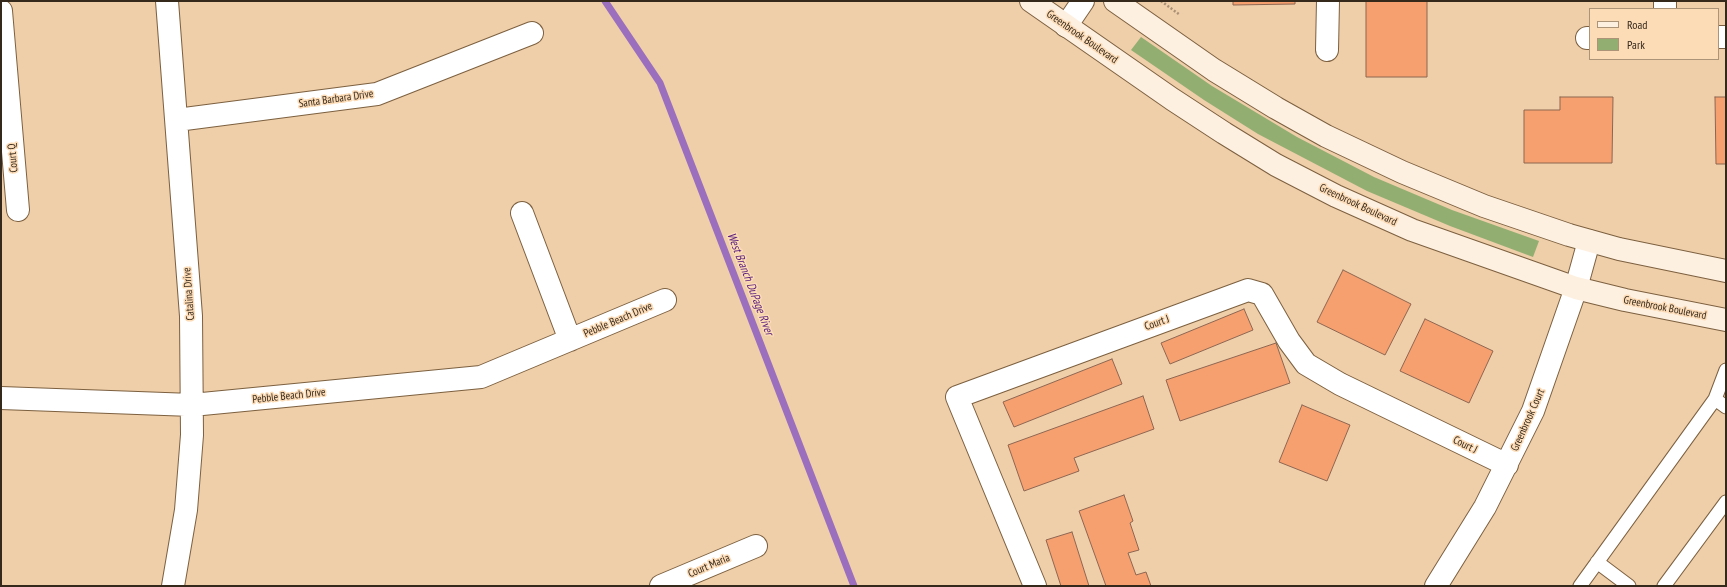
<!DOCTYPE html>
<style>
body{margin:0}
#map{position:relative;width:1727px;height:587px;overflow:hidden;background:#efceaa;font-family:"PT Sans Narrow",sans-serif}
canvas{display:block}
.frame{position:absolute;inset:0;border:2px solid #35291b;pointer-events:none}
.legend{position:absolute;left:1589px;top:8px;width:130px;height:52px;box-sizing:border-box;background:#fcdbb7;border:1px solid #ac9479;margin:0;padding:5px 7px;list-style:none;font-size:12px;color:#35291b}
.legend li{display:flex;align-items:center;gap:8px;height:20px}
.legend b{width:20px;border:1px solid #ac9479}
</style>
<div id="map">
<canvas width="1727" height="587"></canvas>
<div class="frame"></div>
<ul class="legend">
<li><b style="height:5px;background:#fef0e1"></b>Road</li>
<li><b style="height:11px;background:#92af71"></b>Park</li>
</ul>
</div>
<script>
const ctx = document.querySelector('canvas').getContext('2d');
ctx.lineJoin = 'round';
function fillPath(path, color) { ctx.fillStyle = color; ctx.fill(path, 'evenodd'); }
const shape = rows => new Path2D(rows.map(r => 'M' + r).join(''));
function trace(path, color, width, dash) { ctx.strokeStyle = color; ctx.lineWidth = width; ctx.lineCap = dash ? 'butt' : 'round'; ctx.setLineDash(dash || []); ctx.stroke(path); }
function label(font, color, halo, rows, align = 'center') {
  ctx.font = font + ' "PT Sans Narrow",sans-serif'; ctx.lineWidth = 3; ctx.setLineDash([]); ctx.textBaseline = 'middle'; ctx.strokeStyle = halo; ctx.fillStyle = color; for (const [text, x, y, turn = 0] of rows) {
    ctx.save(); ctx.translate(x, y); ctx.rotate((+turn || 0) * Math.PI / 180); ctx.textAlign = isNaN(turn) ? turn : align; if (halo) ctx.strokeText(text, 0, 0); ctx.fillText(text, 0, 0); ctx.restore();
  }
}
const green = shape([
 [1141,37,1212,86,1297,137,1374,177,1452,210,1539,241,1533,257,1450,226,1367,191,1258,134,1204,100,1131,50]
]);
const stream = shape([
 [605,1,660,83,854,586]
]);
const building = shape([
 [1233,1,1295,1,1295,4,1233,5,1233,1],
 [1366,1,1427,1,1427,77,1366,77,1366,1],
 [1560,97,1613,97,1612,163,1524,163,1524,110,1560,110,1560,97],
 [1715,97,1726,97,1726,164,1716,164,1715,97],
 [1343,270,1411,304,1385,355,1317,322,1343,270],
 [1244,309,1253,330,1170,364,1161,343,1244,309],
 [1425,319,1493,351,1469,403,1400,371,1425,319],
 [1276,343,1290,383,1180,421,1166,380,1276,343],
 [1112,359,1122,384,1014,427,1003,402,1112,359],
 [1143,396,1154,429,1074,458,1079,471,1024,491,1008,445,1143,396],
 [1302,405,1350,425,1327,481,1279,462,1302,405],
 [1124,495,1133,521,1130,523,1139,550,1128,553,1136,575,1146,572,1151,586,1106,586,1079,511,1124,495],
 [1072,532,1089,586,1061,586,1046,540,1072,532]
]);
const path = shape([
 [1161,1,1180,15]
]);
const service = shape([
 [1715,399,1726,407],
 [1597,562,1629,586],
 [1580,586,1715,399,1726,370],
 [1664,586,1726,502]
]);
const minor = shape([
 [167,1,191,316,192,435,186,510,173,586],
 [1665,1,1665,9],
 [1,11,18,210],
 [1066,26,1083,1],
 [1718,37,1726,37],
 [1587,38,1590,38],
 [1327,50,1328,1],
 [177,120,377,94,532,33],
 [522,213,570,340],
 [1,398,192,405,481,377,665,300],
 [661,586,756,546],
 [1035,586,957,397,1248,290,1262,294,1289,341,1306,364,1340,384,1507,465],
 [1436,586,1485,507,1533,411,1576,288,1589,241]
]);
const secondary = shape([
 [1031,1,1172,99,1224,133,1276,165,1336,196,1412,230,1576,288,1625,300,1726,320],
 [1115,1,1214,70,1276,108,1326,136,1402,172,1484,206,1569,235,1619,249,1726,271]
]);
const streetNames = [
 ["Greenbrook Boulevard",1082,37,35],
 ["Santa Barbara Drive",336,99,-8],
 ["Court Q",13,158,-95],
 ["Greenbrook Boulevard",1358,205,25],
 ["Catalina Drive",189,294,-94],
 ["Greenbrook Boulevard",1665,308,11],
 ["Pebble Beach Drive",618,320,-23],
 ["Court J",1157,323,-20],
 ["Pebble Beach Drive",289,396,-6],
 ["Greenbrook Court",1528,420,-66],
 ["Court J",1465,445,26],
 ["Court Maria",709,566,-23]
];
const waterNames = [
 ["West Branch DuPage River",750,284,69]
];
fillPath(green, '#92af71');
trace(stream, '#9b6fbd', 7);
fillPath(building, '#f7a06f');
trace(building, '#8d6651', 1);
trace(service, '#7c603f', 15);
trace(minor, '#7c603f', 24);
trace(secondary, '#7c603f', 24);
trace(path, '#a99074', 2.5, [2, 2]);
trace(service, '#fff', 13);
trace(minor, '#fff', 22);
trace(secondary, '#fef0e1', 22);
label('11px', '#35291b', '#fcdbb7', streetNames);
label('italic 12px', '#5a1f7d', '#fcdbb7', waterNames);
</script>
